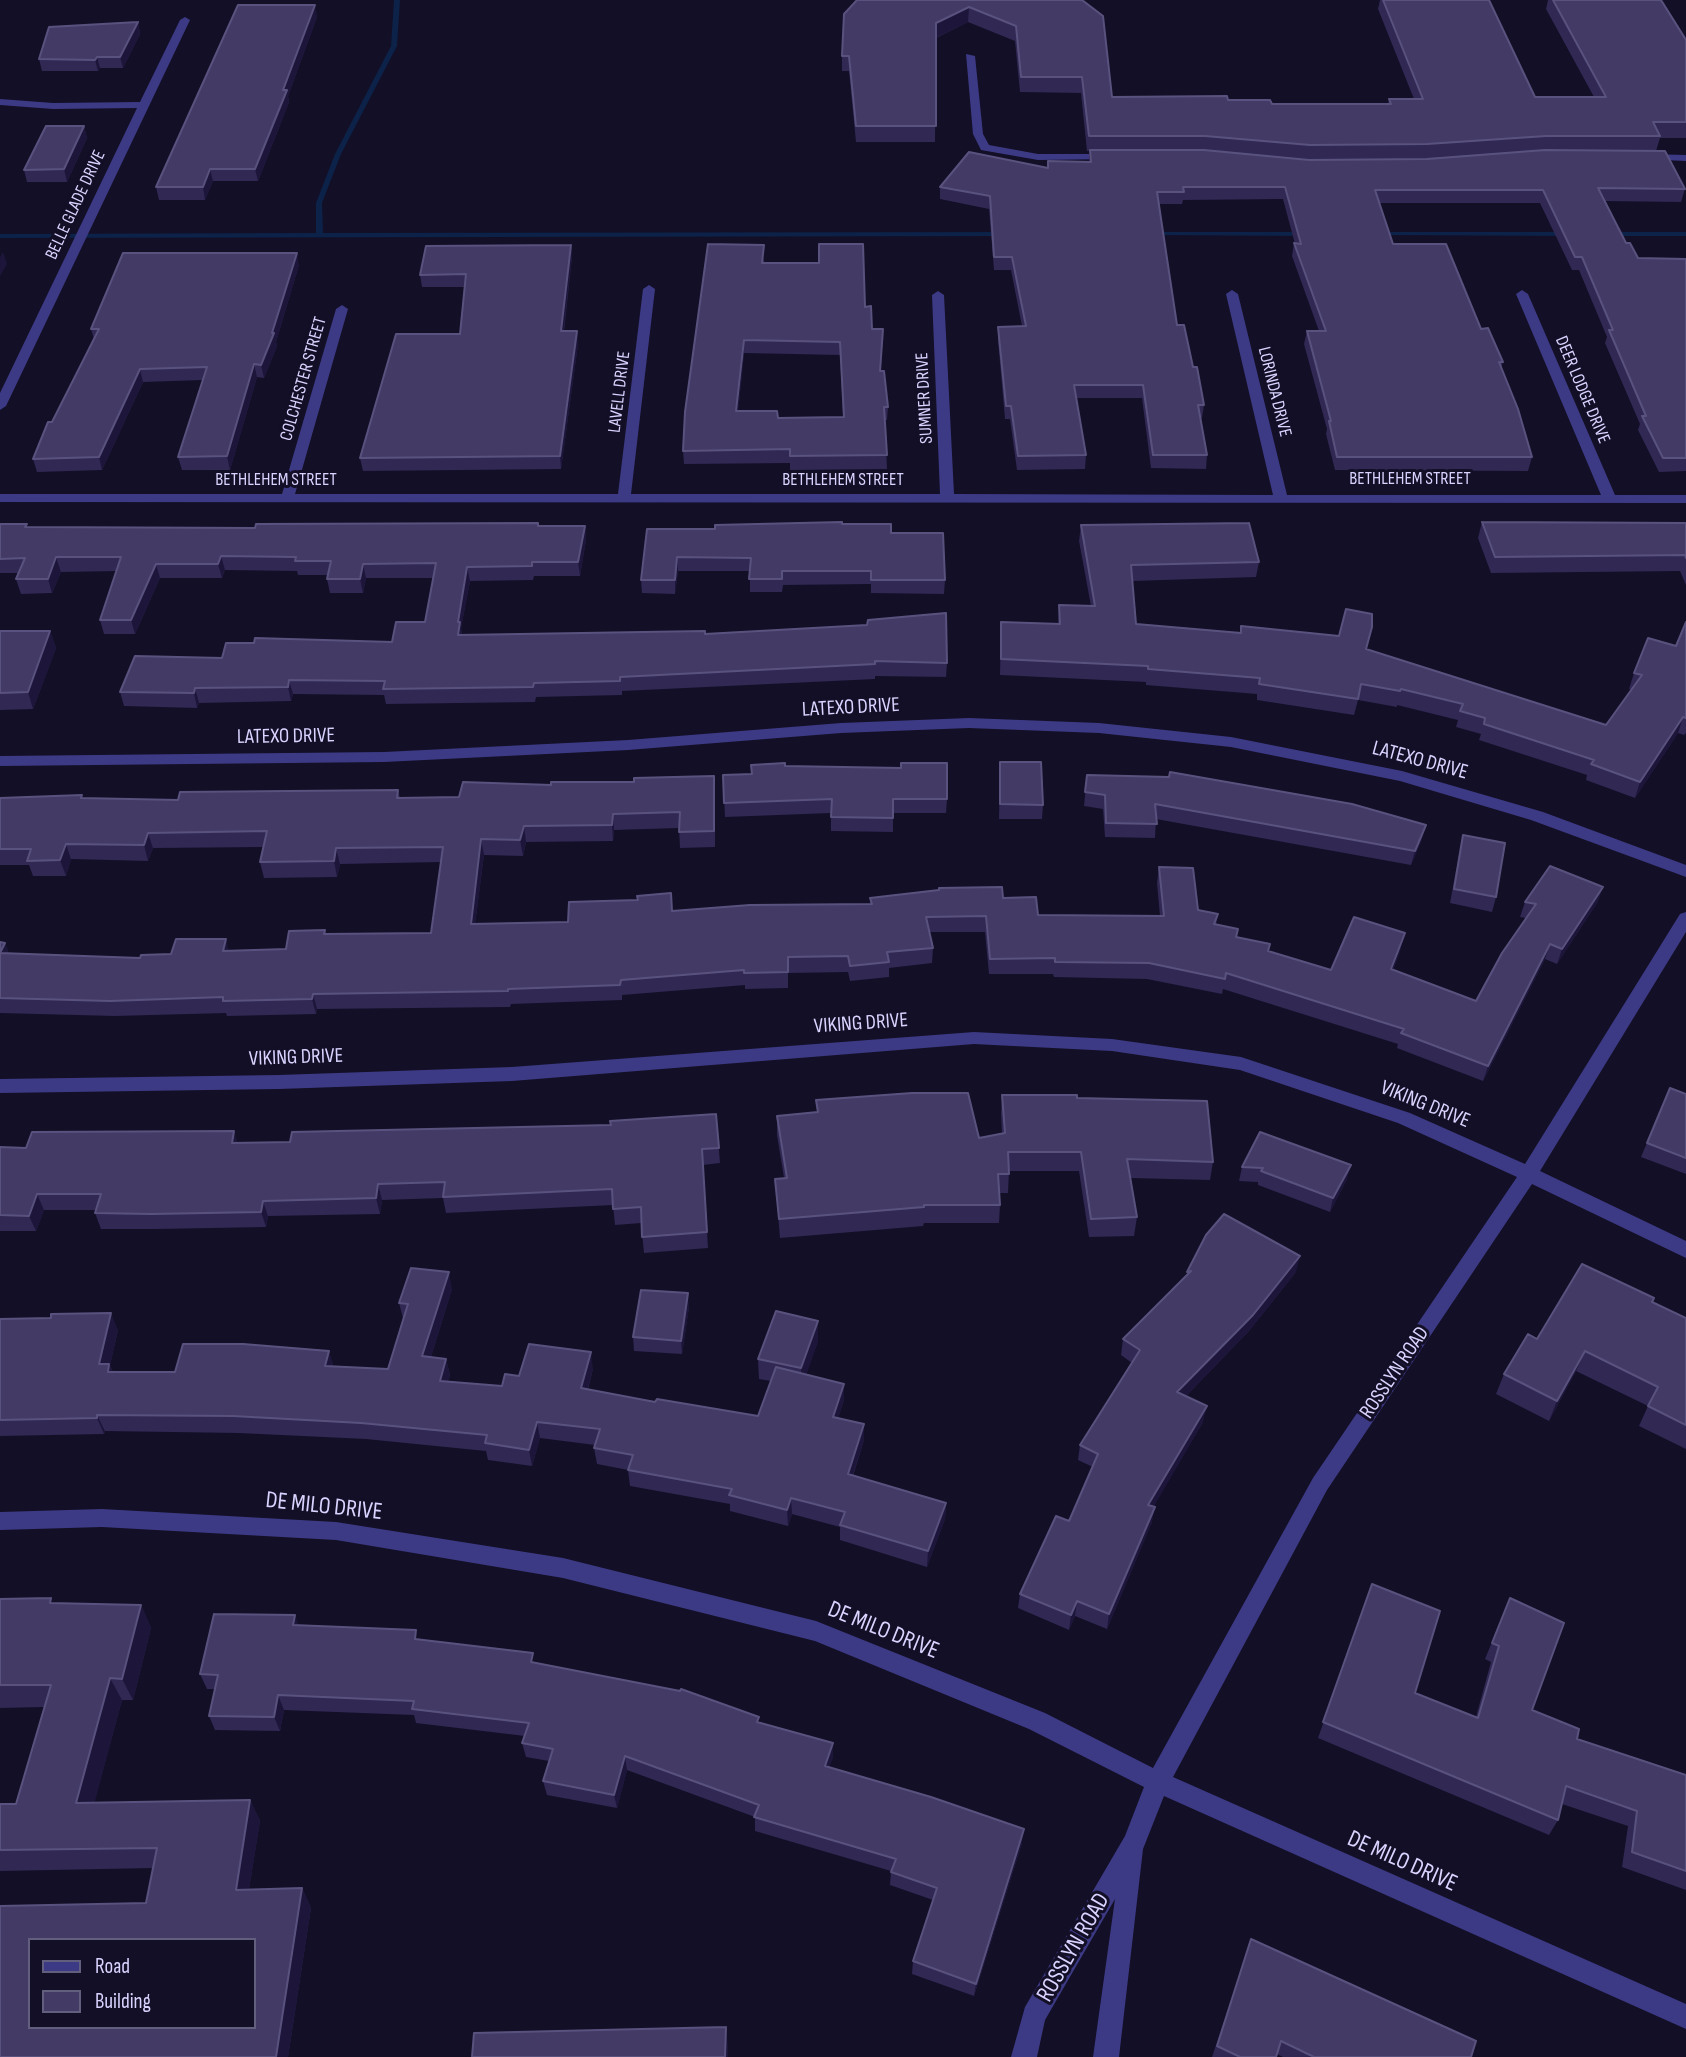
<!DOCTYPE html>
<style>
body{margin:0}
#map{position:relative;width:1686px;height:2057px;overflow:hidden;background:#130f26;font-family:"Sofia Sans Condensed",sans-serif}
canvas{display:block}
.legend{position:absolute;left:28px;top:1938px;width:228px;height:91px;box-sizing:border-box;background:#130f26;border:2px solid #625e7d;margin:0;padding:9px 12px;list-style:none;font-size:21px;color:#d9d4ff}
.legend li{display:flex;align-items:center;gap:14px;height:35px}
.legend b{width:35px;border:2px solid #625e7d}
</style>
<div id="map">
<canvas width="1686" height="2057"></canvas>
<ul class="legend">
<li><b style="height:9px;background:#3d3a85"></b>Road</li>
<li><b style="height:19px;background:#433a66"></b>Building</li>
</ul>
</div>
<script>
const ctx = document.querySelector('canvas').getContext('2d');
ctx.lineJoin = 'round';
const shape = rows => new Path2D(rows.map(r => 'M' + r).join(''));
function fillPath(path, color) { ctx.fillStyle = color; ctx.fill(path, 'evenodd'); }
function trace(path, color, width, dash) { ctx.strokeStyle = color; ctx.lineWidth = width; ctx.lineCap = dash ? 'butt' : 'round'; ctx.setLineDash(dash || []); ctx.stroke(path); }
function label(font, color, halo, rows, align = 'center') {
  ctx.font = font + ' "Sofia Sans Condensed",sans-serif'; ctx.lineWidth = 6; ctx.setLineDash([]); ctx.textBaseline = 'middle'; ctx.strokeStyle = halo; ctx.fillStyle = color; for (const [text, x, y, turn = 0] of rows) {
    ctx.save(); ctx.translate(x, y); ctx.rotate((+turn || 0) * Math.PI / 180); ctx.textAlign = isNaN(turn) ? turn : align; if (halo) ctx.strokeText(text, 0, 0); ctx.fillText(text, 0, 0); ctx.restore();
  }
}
const stream = shape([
 [394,0,400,0,397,46,341,154,322,203,323,233,1004,232,1007,234,1004,236,0,238,0,234,316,233,316,203,335,154,391,46,394,0],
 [1150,232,1305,232,1308,234,1305,236,1148,235,1148,233,1150,232],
 [1377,232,1568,232,1571,234,1568,236,1375,235,1375,233,1377,232],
 [1686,232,1686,236,1608,236,1605,234,1608,232,1686,232]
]);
const minor = shape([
 [185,17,190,20,6,406,0,410,0,393,137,108,53,109,0,105,0,99,53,103,140,102,180,20,185,17],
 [966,54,975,56,983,134,989,145,1038,154,1110,154,1114,155,1114,159,1038,160,981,150,973,134,966,54],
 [1645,154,1686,155,1686,161,1641,159,1641,155,1645,154],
 [649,285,655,289,631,494,940,494,932,295,938,291,944,295,954,494,1273,495,1226,294,1232,290,1238,294,1287,495,1601,495,1516,294,1522,290,1528,294,1615,495,1686,495,1686,503,0,502,0,494,282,494,336,309,342,305,348,309,295,494,618,494,643,289,649,285],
 [969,718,1099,723,1231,737,1402,771,1543,812,1686,865,1686,877,1531,820,1400,781,1231,747,1099,733,969,728,841,733,628,750,384,762,0,766,0,756,384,752,628,740,841,723,969,718],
 [1686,912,1686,932,1540,1171,1686,1241,1686,1258,1532,1184,1327,1490,1173,1777,1686,2004,1686,2029,1164,1796,1143,1849,1119,2057,1093,2057,1115,1899,1045,2020,1037,2057,1011,2057,1025,2007,1125,1836,1144,1787,1029,1729,815,1641,563,1578,336,1540,102,1527,0,1530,0,1512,102,1509,336,1522,563,1558,816,1621,1045,1713,1153,1768,1313,1478,1517,1177,1398,1123,1240,1070,1112,1051,974,1044,512,1081,279,1089,0,1093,0,1079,279,1075,512,1067,974,1032,1112,1039,1241,1057,1410,1113,1525,1164,1680,914,1686,912]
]);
const wall = shape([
 [857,0,1082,0,1112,97,1228,100,1272,104,1388,104,1389,99,1414,99,1378,9,1380,0,1489,0,1535,97,1594,97,1546,9,1548,0,1661,0,1686,40,1686,138,1660,138,1656,151,1685,189,1681,202,1604,201,1626,243,1638,258,1686,259,1686,471,1659,472,1638,430,1640,424,1605,343,1607,337,1579,270,1572,270,1540,203,1379,203,1393,244,1481,329,1503,362,1501,368,1532,457,1528,471,1335,470,1326,434,1327,429,1304,344,1307,331,1319,331,1292,256,1294,243,1295,244,1283,199,1183,200,1182,204,1159,204,1177,325,1193,367,1204,405,1202,418,1201,418,1207,455,1206,469,1151,468,1142,398,1076,398,1086,455,1085,469,1017,470,1010,419,1005,419,998,340,998,327,1022,326,1011,270,994,270,989,209,940,199,940,187,1047,168,1048,161,1089,162,1089,151,1087,151,1081,93,1020,92,1015,41,968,22,936,38,935,142,856,142,849,71,842,71,842,56],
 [317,17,288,96,289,102,258,181,213,181,205,200,159,200,156,187],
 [138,22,140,34,123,68,100,68,98,71,42,71,39,59],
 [84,126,87,138,67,182,27,182,24,170],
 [571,245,572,257,564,331,578,344,561,469,363,471,360,458,460,334,465,287,422,287,420,275],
 [764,258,764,263,865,307,872,329,882,342,881,371,888,407,887,420,885,420,887,469,790,470,790,463,684,464,683,451],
 [744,353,840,355,843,417,778,418,738,411],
 [299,265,276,342,277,346,264,378,257,377,230,470,182,470,178,457,203,380,143,382,102,470,37,472,33,459,94,339,91,329],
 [1482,522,1686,523,1686,585,1680,571,1491,573,1478,538],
 [0,524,28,527,255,528,585,526,586,540,580,576,534,576,533,580,470,581,461,628,462,635,705,634,947,663,946,677,875,676,875,679,622,691,622,695,536,697,535,702,386,704,384,695,293,694,291,701,199,703,197,708,124,706,120,692,222,658,392,642,425,622,433,578,366,578,363,593,330,593,327,579,328,575,298,575,297,571,225,570,222,578,160,578,135,634,104,634,100,620,117,571,61,572,52,593,21,594,16,579,19,573,0,573],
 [842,524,891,533,945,580,944,594,871,593,871,584,783,585,782,592,750,592,750,571,678,571,675,594,642,593,641,580,715,529],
 [1081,525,1259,562,1256,577,1132,581,1136,624,1240,633,1241,626,1367,649,1606,725,1632,690,1629,689,1634,673,1676,646,1686,622,1686,733,1684,735,1678,733,1635,798,1586,780,1587,775,1479,740,1481,734,1456,727,1458,720,1397,705,1397,707,1358,700,1354,715,1257,700,1257,694,1146,685,1146,682,1000,675,1001,622,1058,624,1059,605,1091,606,1079,541],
 [0,631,50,631,56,648,33,709,0,710],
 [1000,762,1043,805,1042,819,999,819],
 [785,766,947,799,946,813,893,813,893,832,831,831,831,813,725,817,723,775,752,774],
 [1087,775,1422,839,1411,865,1156,819,1155,838,1105,837,1103,809,1084,806],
 [398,790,400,798,715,792,715,847,680,848,679,828,614,830,613,841,526,842,523,856,484,855,475,924,568,922,672,911,870,904,870,898,1003,898,1038,915,1160,916,1157,883,1159,867,1198,910,1218,914,1216,925,1238,929,1236,937,1268,951,1331,970,1401,948,1393,970,1476,1001,1526,918,1520,917,1525,902,1603,887,1597,903,1557,964,1545,959,1483,1081,1397,1048,1398,1044,1223,989,1222,994,1147,979,1054,977,1053,974,989,974,985,932,929,932,933,948,932,963,889,968,889,977,850,981,848,972,788,973,788,988,745,989,745,985,622,995,622,1000,511,1004,510,1007,317,1009,316,1014,227,1016,226,1013,115,1016,0,1013,0,942,5,943,9,954,140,958,171,954,229,951,286,949,325,930,326,934,431,933,441,862,340,864,337,877,264,878,260,862,264,847,153,848,148,861,71,859,66,876,33,876,29,865,0,865,0,798,178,800],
 [1463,835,1496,897,1492,912,1450,903,1460,849],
 [1670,1088,1686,1094,1686,1174,1641,1157],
 [1002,1095,1077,1098,1213,1162,1210,1180,1130,1178,1137,1217,1134,1236,1089,1237,1079,1171,1009,1171,1008,1193,999,1193,1000,1205,999,1223,924,1223,923,1226,780,1238,775,1179,784,1178,777,1135,777,1116,817,1112,816,1100,979,1138,1002,1134,1001,1114],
 [716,1114,720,1163,703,1165,708,1248,644,1253,641,1223,615,1225,613,1205,446,1213,443,1198,382,1200,380,1214,268,1216,266,1227,157,1229,101,1229,95,1213,96,1210,44,1210,36,1231,0,1231,0,1147,26,1148,290,1142,611,1125],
 [1260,1132,1347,1179,1330,1212,1258,1185,1258,1182,1239,1181,1242,1167],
 [1296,1272,1249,1331,1186,1396,1203,1422,1153,1507,1152,1522,1107,1629,1075,1616,1069,1630,1018,1608,1020,1594,1069,1521,1093,1467,1078,1460,1080,1445,1132,1363,1121,1355,1123,1339],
 [452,1289,431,1357,446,1359,450,1375,448,1381,502,1386,519,1376,593,1369,588,1389,655,1402,758,1416,771,1381,759,1379,758,1359,818,1321,818,1341,806,1374,844,1400,838,1418,864,1440,853,1476,946,1503,945,1519,927,1567,840,1540,840,1527,792,1514,788,1526,730,1511,730,1504,630,1486,628,1470,597,1464,594,1448,595,1445,540,1438,532,1466,488,1460,486,1451,366,1439,239,1433,105,1431,104,1434,0,1436,0,1319,118,1330,110,1365,113,1372,175,1372,334,1367,388,1369,403,1318,399,1303],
 [1652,1302,1686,1318,1686,1449,1639,1426,1648,1406,1576,1371,1549,1421,1496,1394,1504,1374,1537,1339],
 [689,1307,682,1354,634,1351,633,1337],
 [1372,1584,1415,1693,1476,1717,1491,1662,1485,1659,1510,1598,1532,1710,1577,1739,1686,1775,1686,1890,1622,1867,1628,1826,1562,1804,1558,1820,1549,1835,1318,1738],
 [0,1599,54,1603,141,1605,151,1628,133,1700,122,1700,94,1803,250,1800,260,1821,249,1889,302,1888,311,1908,288,2057,0,2057,146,1903,153,1868,0,1871,0,1804,16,1804,44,1707,0,1708],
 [299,1625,419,1640,535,1663,760,1722,833,1757,829,1767,1022,1843,974,1996,912,1974,913,1961,933,1900,890,1885,891,1871,755,1831,755,1817,627,1770,617,1808,547,1795,543,1781,549,1761,526,1757,522,1743,525,1736,416,1723,414,1715,284,1710,280,1731,215,1730,209,1716,215,1689,207,1689,200,1674],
 [1247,1952,1471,2057,1283,2057,1277,2054,1276,2057,1212,2057]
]);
const shadedWall = shape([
 [315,5,317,17,288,96,289,102,258,181,255,169],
 [969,7,968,22,935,38,936,23],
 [138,22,140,34,123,68,120,57],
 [97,57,100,68,98,71,95,60],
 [84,126,87,138,67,182,64,169],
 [210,169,213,181,205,200,203,187],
 [571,245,572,257,562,344,561,331],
 [3,252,7,264,0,276,0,257],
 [297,253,299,265,276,342,277,346,264,378,261,365],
 [577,331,578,344,561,469,560,456],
 [744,340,744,353,737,424,736,411],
 [254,364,257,377,230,470,227,456],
 [140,369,143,382,102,470,99,457],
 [585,526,586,540,580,576,578,562],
 [221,556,225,570,222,578,218,564],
 [56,557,61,572,52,593,48,579],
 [677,557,678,571,675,594,675,580],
 [156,564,160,578,135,634,131,620],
 [363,564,366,578,363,593,360,579],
 [467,567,470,581,461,628,462,636,458,635,458,622],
 [50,631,56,648,33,709,28,692],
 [289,680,293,694,291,701,288,687],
 [195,688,199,703,197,708,194,693],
 [1683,717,1678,733,1635,798,1640,782],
 [613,814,614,830,613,841,612,825],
 [1426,825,1422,839,1411,865,1415,851],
 [524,826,526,842,523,856,520,840],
 [148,833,153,848,148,861,144,845],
 [481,839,484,855,473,940,471,924],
 [66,844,71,859,66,876,60,860],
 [336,848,340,864,337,877,334,861],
 [1603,887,1597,903,1557,964,1562,949],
 [1405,933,1401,948,1387,985,1391,969],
 [226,939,230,954,223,951],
 [5,943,11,958,0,953],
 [1550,944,1545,959,1483,1081,1488,1066],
 [313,994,317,1009,316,1014,312,999],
 [234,1131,239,1147,232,1143],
 [1351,1165,1347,1179,1330,1212,1333,1198],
 [378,1184,382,1200,380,1214,376,1198],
 [37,1194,44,1210,36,1231,29,1216],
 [263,1201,268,1216,266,1227,261,1212],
 [1300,1256,1296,1272,1249,1331,1174,1408,1177,1392],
 [449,1272,452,1289,426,1373,422,1356],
 [688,1293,689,1307,682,1354,681,1341],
 [111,1313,118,1330,110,1365,116,1381,99,1364],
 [818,1321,818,1341,802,1388,801,1368],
 [329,1351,334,1367,325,1366],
 [1585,1351,1576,1371,1549,1421,1557,1401],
 [591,1352,593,1369,583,1405,581,1388],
 [446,1359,450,1375,444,1397,440,1381],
 [844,1384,844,1400,833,1433,833,1417],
 [1207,1406,1203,1422,1146,1520,1148,1505],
 [97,1415,105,1431,104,1434,97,1418],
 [537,1422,540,1438,532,1466,529,1450],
 [864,1424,864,1440,848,1490,848,1474],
 [791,1498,792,1514,788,1526,787,1510],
 [946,1503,945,1519,927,1567,928,1551],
 [1155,1507,1152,1522,1107,1629,1109,1614],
 [1077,1601,1075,1616,1069,1630,1071,1615],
 [141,1605,151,1628,133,1700,122,1679],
 [295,1615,300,1630,293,1625],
 [110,1678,122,1700,89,1824,76,1803],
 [278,1695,284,1710,280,1731,274,1717],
 [833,1743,833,1757,825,1780,825,1766],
 [625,1756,627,1770,617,1808,614,1795],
 [250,1800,260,1821,246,1909,236,1890],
 [1024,1829,1022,1843,974,1996,976,1984],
 [302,1888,311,1908,288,2057,276,2057],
 [726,2027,728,2046,728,2057,725,2057]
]);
const building = shape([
 [857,0,1082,0,1103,16,1112,97,1227,96,1228,100,1270,100,1272,104,1391,104,1389,99,1423,99,1383,0,1489,0,1535,97,1606,97,1553,0,1661,0,1686,40,1686,122,1653,122,1660,136,1546,136,1427,144,1310,145,1205,136,1089,136,1082,77,1021,77,1016,26,969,7,936,23,936,126,856,126,849,56,842,56,844,14,857,0],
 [238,5,315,5,283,90,287,90,255,169,210,169,203,187,156,187,238,5],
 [138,22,120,57,97,57,95,60,39,59,49,27,138,22],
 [46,126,84,126,64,169,24,170,46,126],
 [1090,150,1204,150,1309,160,1427,159,1545,150,1665,151,1685,189,1598,188,1626,243,1630,243,1638,258,1686,259,1686,458,1663,458,1642,416,1646,416,1609,330,1613,330,1582,257,1575,257,1543,190,1375,190,1393,244,1446,244,1481,329,1488,328,1503,362,1499,362,1518,409,1532,457,1337,457,1329,421,1331,421,1307,331,1326,331,1294,243,1301,244,1285,187,1183,187,1184,192,1157,192,1177,325,1184,325,1193,367,1197,367,1204,405,1198,405,1207,455,1153,455,1143,385,1074,385,1086,455,1018,456,1011,406,1006,406,998,327,1026,326,1012,257,994,257,990,196,940,187,969,152,1048,168,1048,161,1091,162,1090,150],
 [708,244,764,245,762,263,819,263,819,244,863,244,865,307,871,306,872,329,883,329,880,371,884,371,888,407,884,407,887,455,790,456,790,449,683,451,685,412,708,244],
 [744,340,840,342,844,417,778,418,777,411,736,411,744,340],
 [571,245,561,331,577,331,560,456,360,458,396,334,460,334,466,274,420,275,426,246,571,245],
 [123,253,297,253,272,333,274,333,261,365,254,364,227,456,178,457,207,367,140,369,99,457,33,459,48,422,52,422,99,329,91,329,123,253],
 [842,522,842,524,891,524,891,533,943,533,945,580,871,580,871,571,782,571,782,579,749,579,751,558,677,557,675,580,641,580,647,529,715,529,715,525,842,522],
 [1482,522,1686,523,1686,558,1685,555,1495,557,1482,522],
 [538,523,538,526,585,526,578,562,532,562,532,566,467,567,458,622,460,622,458,635,705,631,705,634,867,625,868,620,946,613,947,663,875,661,875,664,620,677,620,681,534,683,533,687,383,689,385,681,289,680,288,687,195,688,194,693,120,692,135,656,222,658,226,643,254,643,255,638,392,642,396,622,425,622,436,563,363,564,360,579,327,579,331,561,295,561,296,557,221,556,218,564,156,564,131,620,100,620,121,557,56,557,48,579,16,579,25,558,0,559,0,524,27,524,25,527,255,528,256,524,538,523],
 [1249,523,1259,562,1131,565,1136,624,1241,633,1241,626,1339,636,1346,609,1372,614,1372,627,1366,649,1606,725,1642,675,1634,673,1648,638,1676,646,1686,622,1686,718,1683,717,1640,782,1591,764,1594,760,1484,724,1485,718,1460,711,1463,704,1401,689,1400,691,1361,684,1358,699,1259,684,1260,678,1148,669,1148,666,1001,659,1001,622,1060,624,1059,605,1095,606,1081,525,1249,523],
 [0,631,50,631,28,692,0,693,0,631],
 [1000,762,1041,762,1043,805,1000,804,1000,762],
 [785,763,785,766,901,768,901,763,947,763,947,799,893,799,893,818,831,817,832,799,724,803,723,775,752,774,751,765,785,763],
 [1170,772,1352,804,1426,825,1415,851,1155,804,1157,824,1106,823,1105,795,1085,792,1087,775,1169,777,1170,772],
 [714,776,714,831,679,832,680,812,613,814,612,825,524,826,520,840,481,839,471,924,568,922,569,902,638,900,637,896,671,893,672,911,750,905,872,904,870,898,939,890,939,888,1002,887,1003,898,1036,897,1038,915,1164,916,1159,867,1193,868,1198,910,1218,914,1214,924,1238,929,1236,937,1270,944,1268,951,1331,970,1354,917,1405,933,1391,969,1476,1001,1502,953,1536,904,1525,902,1550,866,1603,887,1562,949,1550,944,1488,1066,1401,1033,1404,1029,1226,973,1225,979,1149,963,1055,962,1055,958,990,959,986,916,926,917,933,948,887,952,889,962,850,966,848,956,788,957,788,972,744,973,744,970,621,980,620,985,508,989,508,991,313,994,312,999,223,1001,223,997,110,1001,0,998,0,942,5,943,0,953,140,958,141,955,171,954,176,939,226,939,223,951,286,949,289,931,325,930,324,934,431,933,443,847,336,848,334,861,260,862,267,831,148,833,144,845,66,844,60,860,27,861,31,849,0,849,0,798,82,795,81,798,178,800,180,792,398,790,397,798,459,797,463,782,551,785,551,782,634,782,634,778,714,776],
 [1463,835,1505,843,1496,897,1454,889,1463,835],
 [1670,1088,1686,1094,1686,1158,1647,1143,1670,1088],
 [912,1093,968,1093,979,1138,1005,1133,1002,1095,1077,1095,1077,1098,1207,1101,1213,1162,1127,1159,1137,1217,1091,1219,1081,1152,1008,1152,1009,1174,998,1174,1000,1205,924,1205,924,1207,779,1219,775,1179,787,1178,777,1116,818,1112,816,1100,912,1093],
 [716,1114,719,1148,702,1149,707,1232,642,1237,641,1207,613,1209,612,1189,443,1197,445,1182,378,1184,376,1198,263,1201,261,1212,151,1214,95,1213,101,1194,37,1194,29,1216,0,1215,0,1147,26,1148,32,1132,234,1131,232,1143,290,1142,292,1132,611,1125,610,1121,716,1114],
 [1260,1132,1351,1165,1333,1198,1261,1171,1263,1168,1242,1167,1260,1132],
 [1224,1214,1300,1256,1253,1315,1177,1392,1207,1406,1148,1505,1155,1507,1109,1614,1077,1601,1071,1615,1020,1594,1056,1516,1069,1521,1098,1454,1080,1445,1140,1350,1123,1339,1191,1271,1187,1272,1206,1235,1224,1214],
 [1582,1264,1654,1298,1652,1302,1686,1318,1686,1425,1648,1406,1658,1387,1585,1351,1557,1401,1504,1374,1528,1334,1537,1339,1582,1264],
 [411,1268,449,1272,422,1356,446,1359,440,1381,502,1386,505,1374,519,1376,529,1344,591,1352,581,1388,655,1402,657,1399,758,1416,776,1367,844,1384,833,1417,864,1424,848,1474,946,1503,928,1551,840,1525,845,1512,791,1498,787,1510,729,1495,732,1489,628,1470,633,1455,594,1448,600,1429,537,1422,529,1450,485,1443,487,1435,361,1423,233,1416,97,1415,97,1418,0,1420,0,1319,51,1318,51,1314,111,1313,99,1364,109,1364,108,1372,175,1372,183,1344,243,1344,329,1351,325,1366,388,1369,408,1304,399,1303,411,1268],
 [641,1290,688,1293,681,1341,633,1337,641,1290],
 [776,1311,818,1321,801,1368,758,1359,776,1311],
 [1372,1584,1440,1611,1415,1693,1478,1718,1499,1646,1492,1643,1510,1598,1564,1623,1532,1710,1579,1729,1577,1739,1686,1775,1686,1871,1632,1852,1637,1811,1566,1786,1558,1820,1323,1722,1372,1584],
 [51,1598,50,1603,141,1605,122,1679,110,1678,76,1803,250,1800,236,1890,302,1888,276,2057,0,2057,0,1906,146,1903,157,1848,0,1850,0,1804,16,1804,51,1685,0,1685,0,1599,51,1598],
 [30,1940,254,1940,254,2027,30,2027,30,1940],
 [214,1614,295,1615,293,1625,416,1630,415,1639,533,1653,531,1662,680,1691,681,1689,759,1717,757,1722,833,1743,825,1766,931,1797,1024,1829,976,1984,913,1961,937,1888,891,1872,896,1859,754,1817,759,1805,625,1756,614,1795,543,1781,553,1749,522,1743,529,1723,412,1709,414,1701,278,1695,274,1717,209,1716,218,1675,200,1674,214,1614],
 [1251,1939,1476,2041,1471,2057,1314,2057,1281,2041,1276,2057,1240,2057,1217,2046,1251,1939],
 [726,2027,725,2057,472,2057,474,2033,726,2027]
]);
const farStreetnames = [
 ["BELLE GLADE DRIVE",76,205,-65],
 ["COLCHESTER STREET",304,379,-74],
 ["DEER LODGE DRIVE",1582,390,67],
 ["LAVELL DRIVE",620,392,-83],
 ["LORINDA DRIVE",1274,392,76],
 ["SUMNER DRIVE",925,398,-93],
 ["BETHLEHEM STREET",1410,479],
 ["BETHLEHEM STREET",276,480],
 ["BETHLEHEM STREET",843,480]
];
const streetNames = [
 ["LATEXO DRIVE",851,708,-3],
 ["LATEXO DRIVE",286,737,-1],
 ["LATEXO DRIVE",1420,761,15],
 ["VIKING DRIVE",861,1024,-4],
 ["VIKING DRIVE",296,1058,-2],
 ["VIKING DRIVE",1425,1105,22],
 ["ROSSLYN ROAD",1395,1373,-56]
];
const nearStreetnames = [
 ["DE MILO DRIVE",324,1507,6],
 ["DE MILO DRIVE",883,1631,22],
 ["DE MILO DRIVE",1402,1862,24],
 ["ROSSLYN ROAD",1074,1948,-60]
];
fillPath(stream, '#0c2248');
fillPath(minor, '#3d3a85');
fillPath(wall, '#312854');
fillPath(shadedWall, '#1d163a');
fillPath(building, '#433a66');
trace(building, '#5a527e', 2);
label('18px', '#d9d4ff', '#130f26', farStreetnames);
label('21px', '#d9d4ff', '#130f26', streetNames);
label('24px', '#d9d4ff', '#130f26', nearStreetnames);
</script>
